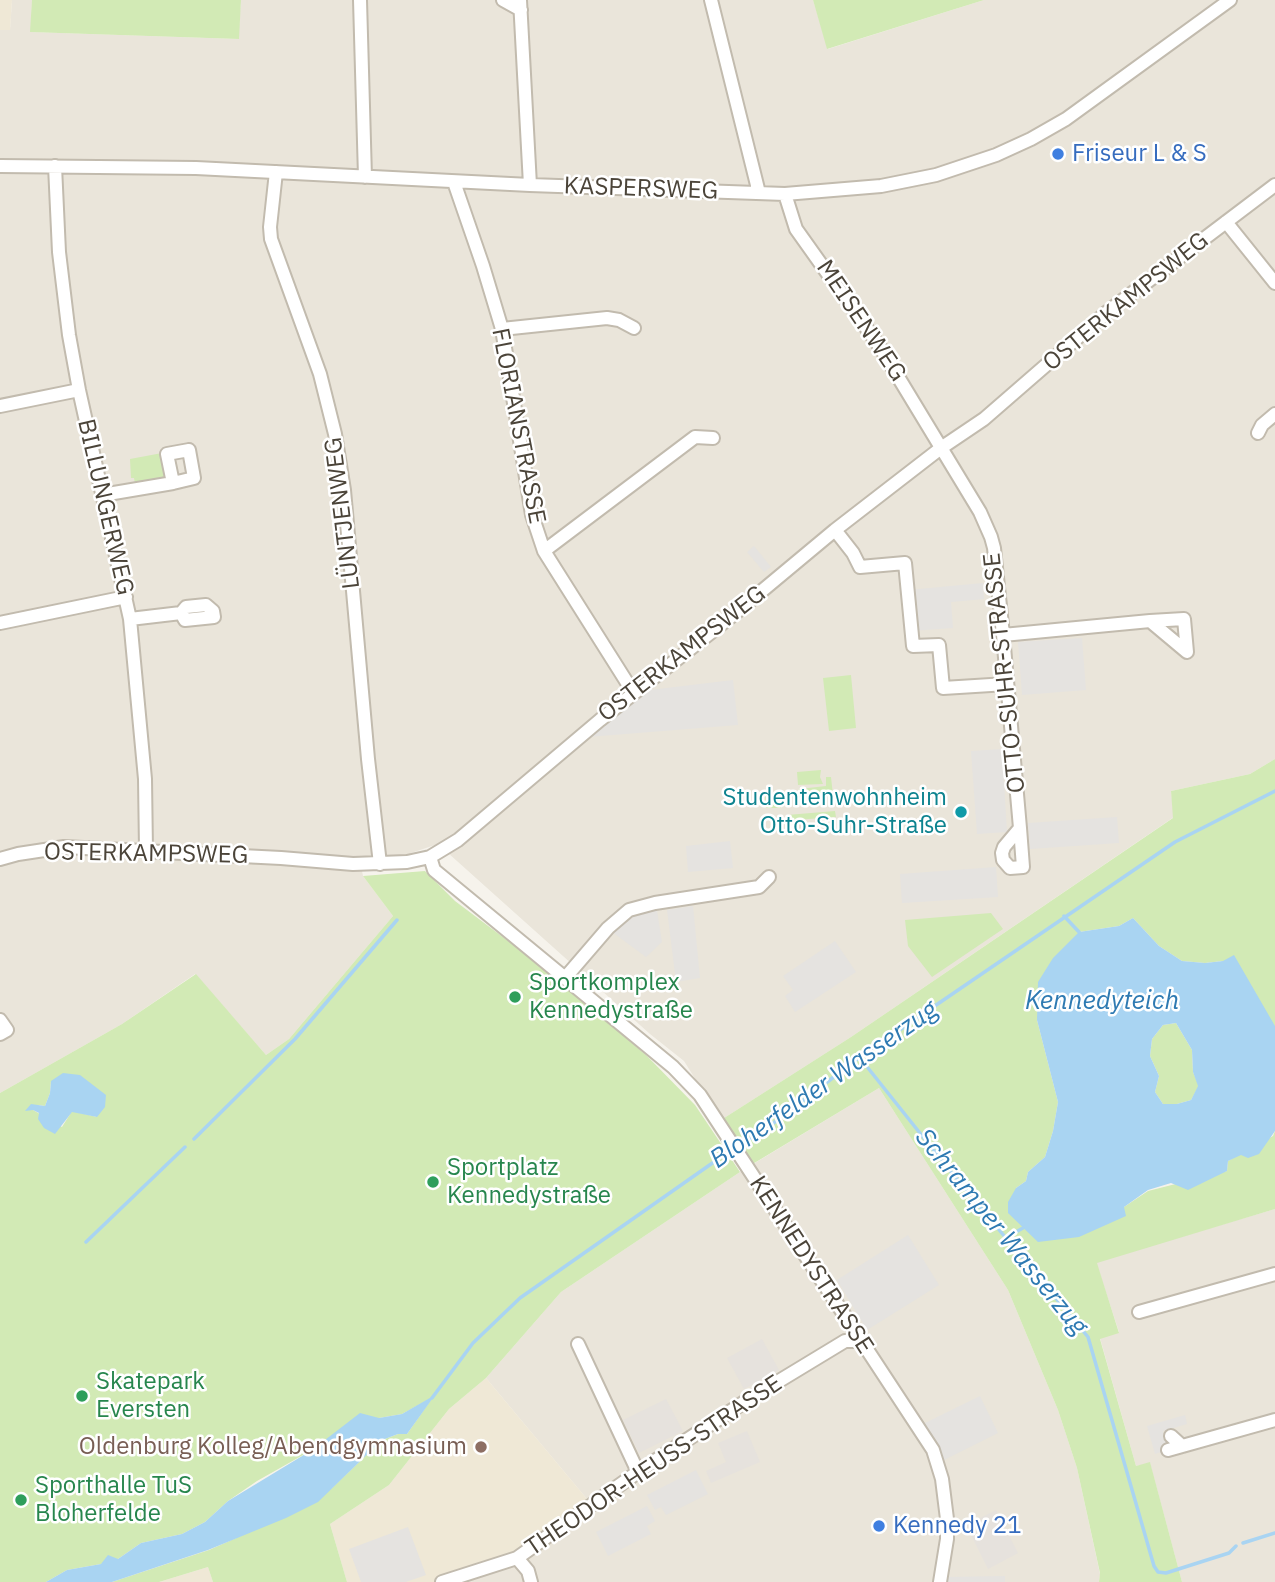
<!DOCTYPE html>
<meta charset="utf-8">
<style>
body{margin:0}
canvas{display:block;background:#f6f3ec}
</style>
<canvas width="1275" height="1582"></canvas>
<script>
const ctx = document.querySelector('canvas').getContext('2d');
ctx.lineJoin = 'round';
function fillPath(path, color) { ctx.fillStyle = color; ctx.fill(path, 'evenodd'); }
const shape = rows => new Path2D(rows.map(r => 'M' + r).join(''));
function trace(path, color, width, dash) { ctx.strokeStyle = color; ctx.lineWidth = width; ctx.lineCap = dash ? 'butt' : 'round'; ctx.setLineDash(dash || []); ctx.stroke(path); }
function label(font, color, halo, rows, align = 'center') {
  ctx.font = font + ' "IBM Plex Sans",sans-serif'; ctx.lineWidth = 5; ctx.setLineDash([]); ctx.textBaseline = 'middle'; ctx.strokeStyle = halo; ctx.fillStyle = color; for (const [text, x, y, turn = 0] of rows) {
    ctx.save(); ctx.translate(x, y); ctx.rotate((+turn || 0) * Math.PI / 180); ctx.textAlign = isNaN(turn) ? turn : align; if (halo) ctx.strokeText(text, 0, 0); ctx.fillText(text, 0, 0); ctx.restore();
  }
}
const residential = shape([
 [12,0,32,0,31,32,238,39,241,0,813,0,828,49,984,0,1275,0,1275,759,1250,774,1171,791,1174,817,851,1037,721,1120,684,1061,650,1034,438,844,402,856,359,856,363,876,393,916,289,1039,266,1055,195,974,122,1024,0,1093,0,30,10,30],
 [879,1088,1008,1290,1058,1410,1077,1468,1100,1574,1099,1582,442,1582,592,1505,486,1378,561,1292,740,1172],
 [1275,1209,1275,1582,1182,1582,1150,1463,1136,1466,1100,1338,1119,1332,1096,1262]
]);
const industrial = shape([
 [762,1339,779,1370,744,1389,727,1358],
 [666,1399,683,1431,639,1453,623,1420],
 [747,1431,760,1462,711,1483,706,1471,726,1462,718,1443],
 [996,1510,1018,1553,988,1569,966,1525]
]);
const education = shape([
 [0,0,12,0,10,30,0,30],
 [486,1378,592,1505,517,1558,442,1582,347,1582,330,1524,389,1485,449,1409],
 [208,1567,213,1582,159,1582]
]);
const green = shape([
 [32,0,241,0,239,39,30,32],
 [813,0,984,0,827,49],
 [162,453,167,478,135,484,134,478,131,478,130,459],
 [851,675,856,728,829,731,823,678],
 [1275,759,1275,1027,1223,961,1205,963,1182,961,1159,946,1133,918,1119,926,1079,932,1037,1020,1058,1102,1053,1131,1045,1157,1028,1172,1026,1181,1016,1188,1124,1207,1148,1191,1227,1171,1228,1161,1273,1136,1275,1131,1275,1209,1097,1263,1119,1333,1100,1339,1136,1466,1150,1462,1182,1582,1099,1582,1100,1573,1077,1468,1058,1410,1008,1290,879,1088,751,1165,721,1120,851,1037,1173,818,1171,791,1250,774],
 [821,770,820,777,823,784,798,785,797,772],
 [826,777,831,777,833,795,799,798,799,789,826,786],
 [780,795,781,808,766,808,765,796],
 [835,811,836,817,795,820,795,826,788,826,787,815],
 [425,871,455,901,548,971,647,1056,695,1105,740,1172,561,1292,486,1378,449,1409,389,1485,330,1524,347,1582,213,1582,208,1567,159,1582,112,1582,209,1550,261,1527,332,1488,382,1440,398,1434,407,1434,433,1397,402,1414,379,1418,312,1450,257,1481,228,1501,205,1522,182,1534,141,1543,118,1559,101,1564,67,1570,46,1582,0,1582,0,1093,122,1024,196,974,266,1055,289,1039,393,916,363,876],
 [51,1081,97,1117,72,1111,62,1127,33,1110,38,1105,45,1106,50,1093],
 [991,913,1003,929,932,977,908,946,905,920],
 [1176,1023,1192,1050,1193,1072,1199,1086,1191,1100,1177,1104,1163,1104,1155,1092,1159,1076,1150,1056,1152,1039,1163,1025]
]);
const parking = shape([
 [754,546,771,567,764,572,747,552],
 [983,583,984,599,951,602,953,628,911,631,908,590],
 [1082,638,1086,690,1022,695,1018,642],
 [733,680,738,725,588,737,633,692],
 [1002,749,1007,832,977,834,971,751],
 [1117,817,1119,843,1030,849,1028,823],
 [730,841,733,868,688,872,686,846],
 [996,867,998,897,902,903,900,874],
 [656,904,662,942,646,957,608,929,630,912],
 [693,906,700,978,676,982,667,910],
 [835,941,856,972,795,1012,785,996,793,990,783,976],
 [908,1235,939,1285,867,1330,837,1280],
 [980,1396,998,1433,942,1461,923,1424],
 [1185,1415,1187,1424,1163,1431,1168,1450,1155,1454,1147,1426],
 [696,1470,708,1494,666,1515,661,1507,655,1510,647,1495],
 [647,1506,655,1521,647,1526,651,1534,608,1556,596,1532],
 [408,1527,426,1575,406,1582,361,1582,349,1549],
 [1005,1576,1005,1582,945,1582,945,1577]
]);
const water = shape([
 [1133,918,1159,946,1182,961,1205,963,1223,961,1234,955,1275,1026,1275,1131,1259,1154,1248,1158,1241,1155,1228,1161,1227,1171,1188,1190,1171,1183,1148,1190,1124,1207,1126,1216,1079,1237,1038,1242,1008,1213,1008,1202,1016,1188,1026,1181,1028,1172,1045,1157,1053,1131,1058,1102,1037,1020,1038,982,1053,958,1079,932,1119,926],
 [1176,1023,1192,1050,1193,1072,1198,1086,1191,1100,1177,1104,1163,1104,1155,1092,1159,1076,1150,1056,1152,1039,1163,1025],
 [63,1073,80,1075,106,1095,105,1107,97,1117,72,1112,55,1134,44,1128,38,1119,39,1113,33,1110,25,1111,31,1104,45,1106,50,1093,51,1081],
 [435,1395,407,1434,398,1434,382,1440,318,1502,286,1518,208,1550,112,1582,46,1582,67,1570,101,1564,108,1555,118,1559,141,1543,182,1534,205,1522,228,1501,312,1450,360,1413,379,1418,402,1414]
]);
const stream = shape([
 [1064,916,1079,932],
 [868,1068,947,1167,1088,1337,1154,1566,1158,1572,1166,1573,1229,1553,1236,1546],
 [194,1139,295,1039,397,920],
 [738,1146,763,1131,860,1057,1175,842,1275,791],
 [1007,1237,1023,1228],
 [86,1242,185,1147],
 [432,1398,473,1343,520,1298,731,1150],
 [1243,1543,1275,1533]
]);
const street = shape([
 [360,0,365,177],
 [503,0,521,10],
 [520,0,530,185],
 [711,0,759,193],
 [0,166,196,168,530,185,785,194,881,186,936,175,996,155,1031,139,1066,119,1230,0],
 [55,166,59,252,69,335,79,390,130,619,145,779,146,850],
 [276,172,270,227,271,239,320,374,335,434,344,490,368,759,380,864],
 [454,182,483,266,502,329,532,515,544,551,633,692],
 [785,194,796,229,880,347,980,512,991,537,994,548,1003,635,1020,828,1004,847,1002,853,1003,860,1010,868,1023,867,1020,828],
 [1226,222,1275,283],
 [502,329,607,318,619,320,634,328],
 [0,406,79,390],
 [1258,433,1262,425,1275,414],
 [102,495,173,483,194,478,189,450,167,454,173,483],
 [835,530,853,553,860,567,905,563,913,646,939,645,943,688,1007,684],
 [544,551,695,437,713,438],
 [130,619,181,613,185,620,214,617,213,611,206,605,186,607,181,613],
 [0,623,126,597],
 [1003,635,1150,621,1184,619,1187,652,1150,621],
 [430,857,434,870,673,1067,700,1095,933,1450,942,1479,947,1519,947,1539,940,1582],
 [0,859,18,854,64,847,281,858,353,864,407,862,430,857,458,840,600,720,733,615,835,530,941,448,984,419,1106,313,1275,185],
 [565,978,608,928,629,910,655,903,759,887,769,877],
 [0,1020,7,1030,0,1034],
 [1139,1312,1275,1274],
 [578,1344,638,1472],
 [1171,1436,1182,1446],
 [1168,1450,1275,1420],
 [517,1558,528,1571,531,1582],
 [442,1582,517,1558,638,1472,746,1401,845,1341,860,1341]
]);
const markers = [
 [1058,154,7,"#3f7fe0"],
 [961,812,7,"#0f9aa8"],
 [515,997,7,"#2e9e5b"],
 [433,1182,7,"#2e9e5b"],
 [82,1396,7,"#2e9e5b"],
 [481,1447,7,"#8d6e63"],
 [21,1500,7,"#2e9e5b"],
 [879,1526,7,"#3f7fe0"]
];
const shopNames = [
 ["Friseur L & S",1072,154],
 ["Kennedy 21",893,1526]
];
const streetNames = [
 ["KASPERSWEG",641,189,2],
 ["OSTERKAMPSWEG",1126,302,-39],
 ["MEISENWEG",861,321,56],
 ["FLORIANSTRASSE",518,426,79],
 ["BILLUNGERWEG",105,507,77],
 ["LÜNTJENWEG",343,513,-97],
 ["OSTERKAMPSWEG",682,654,-38],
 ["OTTO-SUHR-STRASSE",1005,673,-96],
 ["OSTERKAMPSWEG",146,854,1],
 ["KENNEDYSTRASSE",811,1265,57],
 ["THEODOR-HEUSS-STRASSE",654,1466,-34]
];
const cultureNames = [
 ["Studentenwohnheim",947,798],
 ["Otto-Suhr-Straße",947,826]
];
const leisureNames = [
 ["Sportkomplex",529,983],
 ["Kennedystraße",529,1011],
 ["Sportplatz",447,1168],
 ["Kennedystraße",447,1196],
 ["Skatepark",96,1382],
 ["Eversten",96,1410],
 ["Sporthalle TuS",35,1486],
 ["Bloherfelde",35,1514]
];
const educationNames = [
 ["Oldenburg Kolleg/Abendgymnasium",467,1447]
];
const waterNames = [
 ["Kennedyteich",1102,1001],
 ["Bloherfelder Wasserzug",824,1085,-35],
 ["Schramper Wasserzug",1001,1232,51]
];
fillPath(residential, '#eae5da');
fillPath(industrial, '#e6e2dd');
fillPath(education, '#efe8d6');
fillPath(green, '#d2eab5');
fillPath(parking, '#e5e3e0');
fillPath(water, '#a9d4f2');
trace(stream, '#a9d4f2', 3.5);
trace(street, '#c2bbae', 16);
trace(street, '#fff', 12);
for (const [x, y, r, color] of markers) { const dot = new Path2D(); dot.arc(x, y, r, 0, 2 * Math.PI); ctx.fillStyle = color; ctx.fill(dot); trace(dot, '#fff', 2.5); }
label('24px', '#366cbe', '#fff', shopNames, 'left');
label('24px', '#4b4439', '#fff', streetNames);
label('24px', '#0d838f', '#fff', cultureNames, 'right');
label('24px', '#27864d', '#fff', leisureNames, 'left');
label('24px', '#785e54', '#fff', educationNames, 'right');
label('italic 26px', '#2e7ab2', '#fff', waterNames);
</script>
